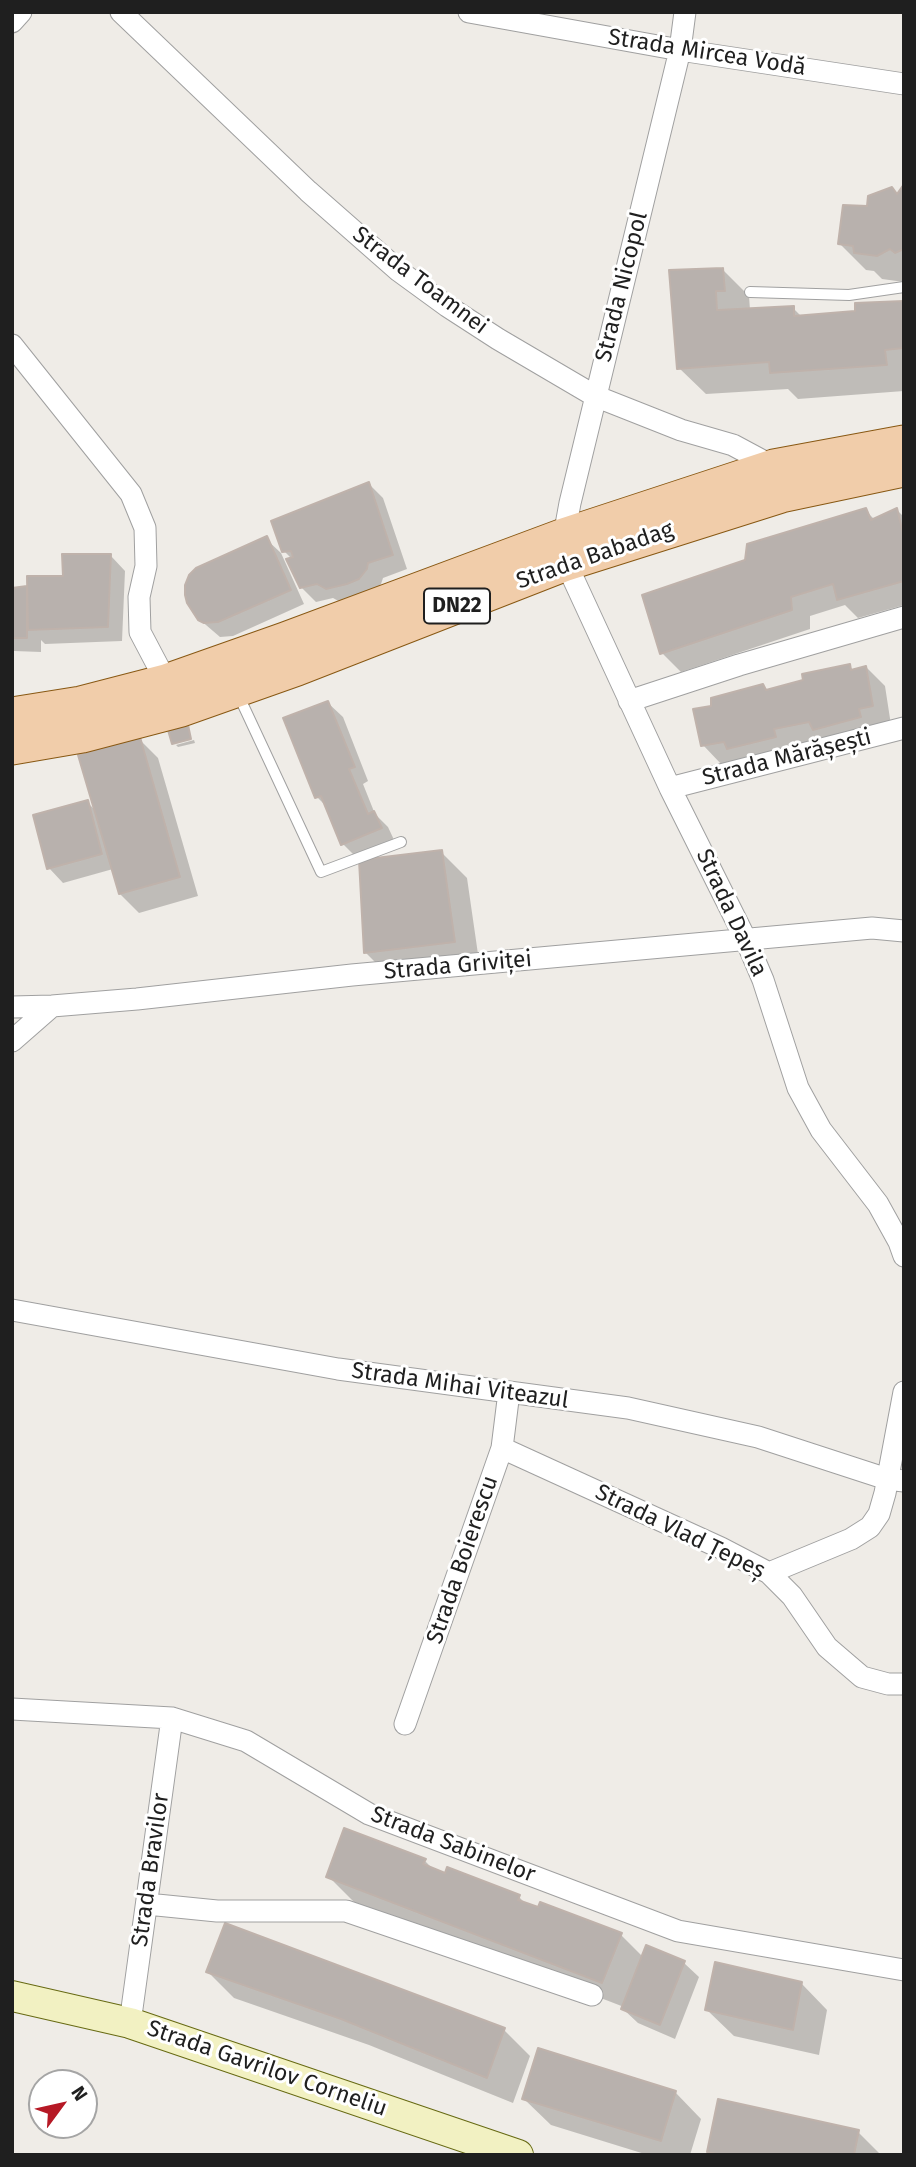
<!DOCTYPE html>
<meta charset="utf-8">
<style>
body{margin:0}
#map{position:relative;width:916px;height:2167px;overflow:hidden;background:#efece7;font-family:"Fira Sans",sans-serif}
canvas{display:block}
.frame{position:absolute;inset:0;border:14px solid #1f1f1f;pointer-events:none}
.north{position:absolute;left:28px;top:2069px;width:70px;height:70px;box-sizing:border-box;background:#fff;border:2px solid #a5a5a5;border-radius:50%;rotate:57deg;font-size:19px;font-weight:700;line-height:28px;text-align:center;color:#1f1f1f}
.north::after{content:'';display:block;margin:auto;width:24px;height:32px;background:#b61925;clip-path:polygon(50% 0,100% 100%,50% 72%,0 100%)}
</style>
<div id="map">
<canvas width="916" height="2167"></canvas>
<div class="frame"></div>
<div class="north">N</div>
</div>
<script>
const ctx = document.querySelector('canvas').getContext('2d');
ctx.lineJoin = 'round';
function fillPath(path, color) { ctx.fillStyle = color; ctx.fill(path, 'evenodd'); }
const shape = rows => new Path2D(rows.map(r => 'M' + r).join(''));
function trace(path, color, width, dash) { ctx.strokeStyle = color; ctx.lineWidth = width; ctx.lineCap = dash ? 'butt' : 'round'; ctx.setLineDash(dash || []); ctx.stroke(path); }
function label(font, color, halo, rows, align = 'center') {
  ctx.font = font + ' "Fira Sans",sans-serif'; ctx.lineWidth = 6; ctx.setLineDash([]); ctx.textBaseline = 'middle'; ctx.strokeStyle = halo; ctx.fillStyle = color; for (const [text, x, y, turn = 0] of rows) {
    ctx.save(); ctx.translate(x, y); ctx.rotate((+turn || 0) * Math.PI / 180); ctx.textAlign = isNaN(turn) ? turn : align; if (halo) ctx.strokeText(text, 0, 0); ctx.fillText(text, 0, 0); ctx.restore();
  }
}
const shadow = shape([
 [904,187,904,282,882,279,874,271,866,270,839,243,868,208,898,195],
 [723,270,749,296,750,310,793,308,802,317,857,313,904,303,904,391,798,399,788,389,706,394,679,368],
 [369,484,383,498,407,569,383,578,381,584,373,593,342,603,333,598,316,602,301,587,292,559,284,551],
 [865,510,875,520,897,510,904,517,904,605,858,618,845,605,810,616,810,629,681,672,662,653,746,562],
 [266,539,281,553,304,604,233,636,220,637,199,619],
 [111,556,125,571,122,641,45,644,41,640,41,652,14,651,14,663,12,663,12,590,29,588,65,578],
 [849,666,854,671,866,667,885,686,891,725,722,765,703,745,713,707,763,686,768,692],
 [328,703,343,717,368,781,363,784,375,814,388,827,395,842,357,858,343,844,328,808,317,797],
 [139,739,158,758,198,896,139,913,120,894,113,869,63,883,49,868,87,802,96,811],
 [194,740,195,743,178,747,176,745],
 [441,852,467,878,480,968,392,979,366,953],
 [425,1861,434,1870,519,1897,528,1906,621,1935,643,1957,684,1963,699,1977,675,2039,638,2023,623,2009,624,2007,355,1903,328,1876],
 [208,1972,504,2030,530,2056,513,2103,369,2045,234,1998],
 [801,1983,827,2010,819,2055,734,2036,707,2010],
 [675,2092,701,2119,690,2155,648,2155,551,2125,524,2099],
 [858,2132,881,2155,712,2155,709,2151]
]);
const building = shape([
 [904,184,904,249,895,253,890,249,877,256,854,253,853,246,838,244,843,205,867,206,868,196,892,187,897,194,904,184],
 [723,268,725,291,716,291,717,310,794,306,794,316,855,311,855,303,904,301,904,348,885,350,887,365,770,373,769,362,677,369,669,270,723,268],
 [369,482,393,555,368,563,367,569,359,579,347,584,326,589,317,584,300,588,286,559,293,557,291,551,282,552,271,521,369,482],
 [866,508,871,520,897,508,904,537,904,581,837,600,833,584,791,597,792,610,660,654,642,595,745,560,747,544,866,508],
 [267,536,291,590,218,622,204,623,198,620,187,603,185,595,185,585,189,575,196,568,267,536],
 [62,554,111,554,108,627,28,630,27,576,63,576,62,554],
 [27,586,27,638,12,638,12,588,27,586],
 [850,664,851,670,866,666,873,706,859,709,861,717,813,730,809,722,774,729,776,737,727,749,724,742,701,746,693,709,711,706,711,698,763,684,766,690,803,680,802,674,850,664],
 [328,701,355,767,349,769,368,814,374,811,382,828,341,845,321,796,315,798,283,718,328,701],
 [188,725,191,739,172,744,168,730,188,725],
 [140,737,180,877,119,894,78,755,140,737],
 [88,800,102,854,47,869,33,815,88,800],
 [442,850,455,942,364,953,359,860,442,850],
 [344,1828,426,1859,423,1864,445,1873,447,1867,520,1895,518,1900,538,1907,540,1902,622,1933,602,1983,326,1877,344,1828],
 [225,1923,505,2028,487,2078,341,2019,206,1972,225,1923],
 [646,1945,685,1961,660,2025,621,2009,646,1945],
 [715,1962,802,1982,793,2030,705,2010,715,1962],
 [538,2048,676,2091,661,2141,522,2099,538,2048],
 [718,2099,859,2130,854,2155,720,2155,707,2152,718,2099]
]);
const lane = shape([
 [750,292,849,295,904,287],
 [237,692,321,872,401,842]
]);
const street = shape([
 [121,12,308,191,399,271,447,306,498,339,595,396,681,430,733,445,774,467],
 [469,12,680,50,904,84],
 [685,12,680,50,570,503,564,536,566,563,670,788,746,940,763,980,798,1088,821,1130,878,1204,899,1242,904,1256],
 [12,22,21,12],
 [12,345,131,494,145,528,146,566,139,597,140,632,170,689],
 [629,701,739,665,904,617],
 [670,788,904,728],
 [12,1007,52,1006,137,999,352,975,872,928,904,931],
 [12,1041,52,1006],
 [12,1310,338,1369,628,1408,758,1437,887,1479,904,1481],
 [502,1448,721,1548,769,1573,792,1596,827,1647,862,1677,888,1684,904,1684],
 [769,1573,851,1539,870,1527,879,1514,885,1493,904,1392],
 [12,1709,172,1718,246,1741,369,1814,678,1931,904,1970],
 [405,1724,502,1448,509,1392],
 [147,1904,217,1911,346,1911,592,1995],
 [130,2023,172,1718]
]);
const secondary = shape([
 [12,1996,130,2023,518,2155]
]);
const primary = shape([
 [12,715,81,704,166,682,285,640,564,536,774,467,904,443],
 [12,747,82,735,181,709,297,668,566,563,781,495,904,469]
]);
const shields = [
 [457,606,66]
];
const shieldNames = [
 ["DN22",457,606]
];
const streetNames = [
 ["Strada Mircea Vodă",707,53,9],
 ["Strada Toamnei",420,281,37],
 ["Strada Nicopol",622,287,-76],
 ["Strada Babadag",595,556,-19],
 ["Strada Mărășești",787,758,-14],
 ["Strada Davila",731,913,65],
 ["Strada Griviței",458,966,-5],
 ["Strada Mihai Viteazul",460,1386,8],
 ["Strada Vlad Țepeș",680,1532,26],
 ["Strada Boierescu",463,1560,-71],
 ["Strada Sabinelor",453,1845,21],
 ["Strada Bravilor",151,1870,-82],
 ["Strada Gavrilov Corneliu",267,2069,19]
];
fillPath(shadow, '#0003');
fillPath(building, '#b8b1ad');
trace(building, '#bfb2ab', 2);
trace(lane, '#a0a0a0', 12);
trace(street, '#a0a0a0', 23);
trace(secondary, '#676a13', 32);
trace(primary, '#885813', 37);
trace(lane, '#fff', 10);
trace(street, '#fff', 21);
trace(secondary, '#f2f1c2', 30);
trace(primary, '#f1cdaa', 35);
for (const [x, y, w] of shields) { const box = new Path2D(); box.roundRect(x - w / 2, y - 17.5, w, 35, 5); ctx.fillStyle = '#fff'; ctx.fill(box); trace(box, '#1f1f1f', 2); }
label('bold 21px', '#1f1f1f', null, shieldNames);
label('23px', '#1f1f1f', '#fff', streetNames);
</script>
